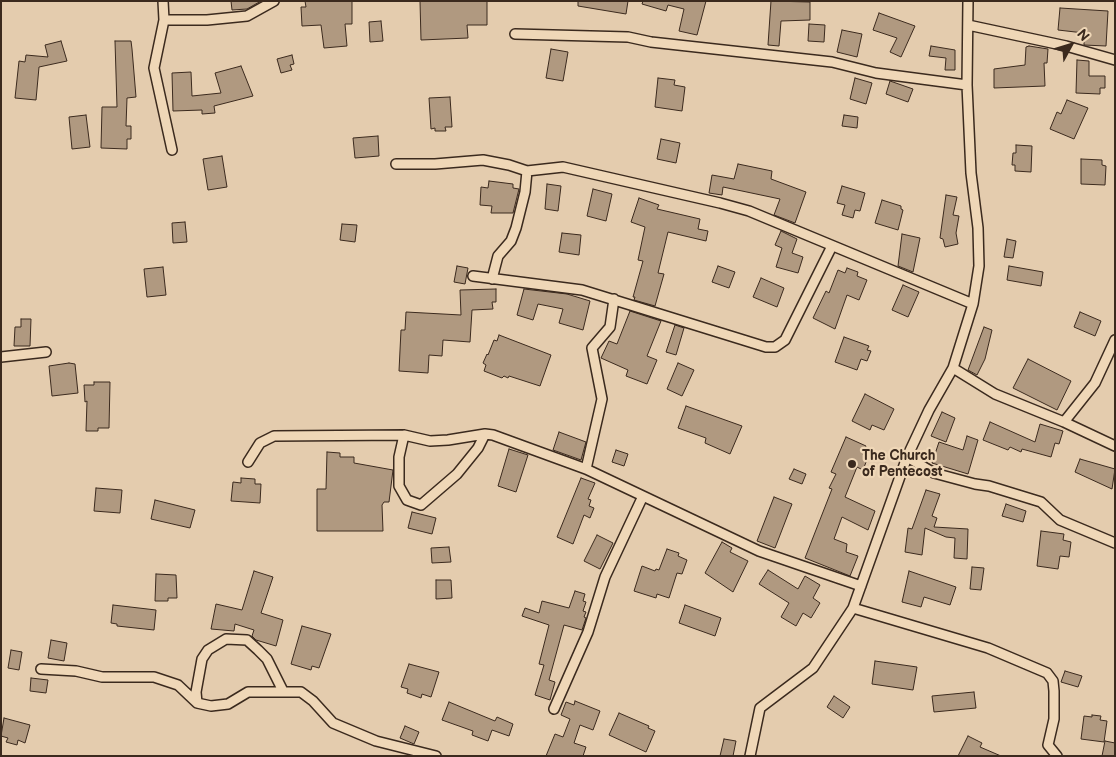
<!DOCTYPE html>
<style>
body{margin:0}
#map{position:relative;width:1116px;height:757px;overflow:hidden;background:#e4ccae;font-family:"Balsamiq Sans",sans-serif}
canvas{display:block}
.frame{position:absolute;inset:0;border:2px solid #3b2a1e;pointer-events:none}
.north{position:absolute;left:1046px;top:20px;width:50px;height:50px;-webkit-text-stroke:4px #efd7b7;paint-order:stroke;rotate:51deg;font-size:14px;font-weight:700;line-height:20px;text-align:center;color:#3b2a1e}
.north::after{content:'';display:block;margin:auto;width:18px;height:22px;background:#3b2a1e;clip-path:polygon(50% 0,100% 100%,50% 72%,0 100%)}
</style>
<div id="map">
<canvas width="1116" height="757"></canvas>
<div class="frame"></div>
<div class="north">N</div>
</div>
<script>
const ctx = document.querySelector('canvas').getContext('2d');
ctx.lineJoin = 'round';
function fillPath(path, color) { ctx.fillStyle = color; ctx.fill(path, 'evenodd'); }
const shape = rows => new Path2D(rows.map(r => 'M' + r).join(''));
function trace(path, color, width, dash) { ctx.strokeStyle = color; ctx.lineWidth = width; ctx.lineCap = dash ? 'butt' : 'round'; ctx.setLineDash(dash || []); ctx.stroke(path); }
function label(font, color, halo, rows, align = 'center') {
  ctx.font = font + ' "Balsamiq Sans",sans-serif'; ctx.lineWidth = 4.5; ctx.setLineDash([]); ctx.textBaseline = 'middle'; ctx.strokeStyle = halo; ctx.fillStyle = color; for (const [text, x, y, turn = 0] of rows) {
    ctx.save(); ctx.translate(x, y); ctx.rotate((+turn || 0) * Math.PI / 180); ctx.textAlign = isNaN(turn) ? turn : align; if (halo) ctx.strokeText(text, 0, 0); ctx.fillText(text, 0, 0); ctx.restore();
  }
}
const building = shape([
 [231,1,261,1,247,9,232,10,231,1],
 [305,1,352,1,352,24,345,24,347,46,324,48,321,25,302,26,301,7,306,7,305,1],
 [420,1,487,1,487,25,467,25,468,38,421,40,420,1],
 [578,1,628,1,626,14,578,6,578,1],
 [643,1,706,1,697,35,679,31,684,9,668,5,666,11,642,4,643,1],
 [771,1,810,2,810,20,781,21,779,46,768,45,771,1],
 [1060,8,1108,11,1106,46,1084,45,1084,33,1058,30,1060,8],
 [879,13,915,26,901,57,890,52,897,38,873,30,879,13],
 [381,21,383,41,370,42,369,22,381,21],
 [809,24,825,25,824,42,808,41,809,24],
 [842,30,862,34,857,57,837,52,842,30],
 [61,41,67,61,39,67,36,100,15,98,19,61,25,62,26,55,48,57,45,45,61,41],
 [115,41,131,41,132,49,136,97,127,98,126,126,131,126,131,139,127,139,127,149,101,148,102,107,117,107,115,41],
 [931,46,955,50,955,70,945,70,946,58,929,56,931,46],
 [1029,46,1048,49,1047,63,1044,63,1045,86,994,88,994,69,1025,65,1026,47,1029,46],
 [551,49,568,52,563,81,546,78,551,49],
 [292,55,294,64,290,65,292,70,281,73,277,59,292,55],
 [1077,60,1089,61,1089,76,1105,76,1105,88,1100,88,1100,94,1076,93,1077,60],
 [241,66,253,96,214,106,215,113,202,114,202,110,173,111,172,73,191,72,192,96,221,93,215,73,241,66],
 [658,78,675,80,674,85,685,87,682,111,655,107,658,78],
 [855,78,872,83,866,104,850,99,855,78],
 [890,81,913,89,908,102,886,94,890,81],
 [450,97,452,127,445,127,446,131,435,131,435,128,431,129,429,98,450,97],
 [1067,100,1088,108,1074,139,1050,129,1057,112,1061,114,1067,100],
 [86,115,90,147,72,149,69,117,86,115],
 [844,115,858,117,857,128,842,126,844,115],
 [378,136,379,156,355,158,353,138,378,136],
 [661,139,680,143,676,163,657,159,661,139],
 [1016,145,1032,146,1031,172,1015,171,1015,165,1012,165,1013,153,1016,153,1016,145],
 [222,156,227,187,208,190,203,159,222,156],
 [1081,159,1102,160,1102,165,1106,166,1105,185,1081,184,1081,159],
 [738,164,772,171,771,179,806,192,795,223,774,215,780,199,723,187,722,195,709,193,712,175,734,179,738,164],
 [489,181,513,184,513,188,519,189,513,213,491,213,492,206,480,205,481,187,488,188,489,181],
 [547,184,561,186,558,211,545,209,547,184],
 [842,186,865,193,860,211,855,210,853,218,842,215,845,205,837,203,842,186],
 [593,189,612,194,606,221,587,216,593,189],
 [946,195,957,197,953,215,959,216,956,233,958,244,945,247,943,239,940,238,946,195],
 [639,198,659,205,657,209,700,219,698,229,708,231,706,241,668,232,658,273,664,274,655,306,634,300,635,297,633,297,643,261,638,260,645,227,631,222,639,198],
 [882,200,901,206,901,209,903,210,898,230,875,223,882,200],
 [185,222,187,242,173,243,172,223,185,222],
 [342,224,357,225,355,242,340,240,342,224],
 [781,231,797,239,792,253,803,257,798,273,776,267,782,248,775,245,781,231],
 [562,233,581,235,579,255,559,252,562,233],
 [902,234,920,238,913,272,898,266,902,234],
 [1007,239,1016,241,1013,258,1004,257,1007,239],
 [457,266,468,268,465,284,454,282,457,266],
 [718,266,735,272,729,288,712,282,718,266],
 [1009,266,1043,272,1041,286,1007,280,1009,266],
 [163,267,166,295,147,297,144,269,163,267],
 [847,268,858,272,857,276,867,280,859,300,847,295,835,329,813,318,826,291,829,293,838,270,845,273,847,268],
 [761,278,784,288,777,307,753,297,761,278],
 [903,285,919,292,908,317,892,310,903,285],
 [496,289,496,302,492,302,493,309,472,310,470,342,443,340,442,356,429,355,428,373,399,371,401,330,405,330,406,312,461,315,460,290,496,289],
 [524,289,567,294,590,301,583,330,559,323,563,309,538,304,533,320,517,315,524,289],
 [630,311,661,321,647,356,657,360,647,384,626,376,628,370,601,358,609,341,617,344,630,311],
 [1080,312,1101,321,1095,336,1074,327,1080,312],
 [21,319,31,319,30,346,14,346,15,327,21,327,21,319],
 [675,325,684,328,676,355,666,352,675,325],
 [984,327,992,330,985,359,977,375,968,370,984,327],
 [499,335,551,355,540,386,509,376,508,378,504,376,502,378,484,371,486,365,483,363,487,354,488,355,494,340,497,341,499,335],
 [844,337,869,346,867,350,871,351,867,361,861,359,857,370,835,362,844,337],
 [1028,359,1071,381,1057,410,1013,388,1028,359],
 [69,363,75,364,78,393,52,396,49,366,69,363],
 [678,363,694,370,682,396,667,389,678,363],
 [94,382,110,382,109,428,98,428,98,431,86,431,87,401,85,402,84,385,94,385,94,382],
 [865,394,894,409,884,430,872,425,870,430,852,421,865,394],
 [686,406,742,426,730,454,705,443,706,438,678,428,686,406],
 [942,412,955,418,946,442,931,436,942,412],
 [990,422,1035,442,1040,424,1063,431,1059,444,1055,443,1051,457,1022,449,1021,452,1010,447,1008,450,983,440,990,422],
 [559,432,586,442,581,460,553,450,559,432],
 [967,436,978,440,968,474,932,463,939,442,963,450,967,436],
 [846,437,866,446,863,455,868,457,863,470,857,467,845,497,875,511,868,530,842,517,834,539,847,544,846,552,858,556,850,576,805,558,832,489,829,488,836,474,831,472,846,437],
 [509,449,528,455,516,492,498,486,509,449],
 [616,450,628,454,624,466,612,462,616,450],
 [327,452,340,453,340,457,354,457,354,463,393,470,389,502,384,502,382,505,383,531,317,531,317,489,326,489,327,452],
 [1080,459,1115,469,1112,489,1075,472,1080,459],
 [794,469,806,474,802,484,789,479,794,469],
 [241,478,255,479,255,484,261,484,260,503,231,501,233,482,241,483,241,478],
 [581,478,595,483,588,499,591,500,589,506,594,508,590,518,584,515,573,544,557,537,581,478],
 [96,488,122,490,120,513,94,511,96,488],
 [926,490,940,494,932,516,937,518,934,527,968,529,967,559,954,558,955,538,946,537,925,528,922,555,905,552,908,528,912,529,926,490],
 [774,497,792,504,775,548,757,541,774,497],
 [155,500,195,510,190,528,151,519,155,500],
 [1006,504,1026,511,1023,522,1002,516,1006,504],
 [412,512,436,518,432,534,408,528,412,512],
 [1041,531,1064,534,1063,540,1071,542,1069,557,1060,556,1058,569,1037,566,1041,531],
 [597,535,613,543,600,569,584,561,597,535],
 [722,542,732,548,730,552,748,561,733,592,705,573,722,542],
 [449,547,451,562,432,563,431,548,449,547],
 [667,549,679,553,678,556,687,560,682,574,677,573,669,598,657,594,656,598,634,591,642,566,655,571,656,569,659,570,667,549],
 [972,567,984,568,981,590,970,589,972,567],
 [768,570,798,589,805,576,820,585,813,598,820,603,811,618,803,613,796,626,781,617,789,603,759,584,768,570],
 [254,571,273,577,261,613,283,620,276,646,256,640,252,636,254,630,235,624,234,631,211,629,216,604,242,610,254,571],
 [909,571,956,587,950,605,924,597,921,607,902,602,909,571],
 [156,574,176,575,177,598,168,598,168,601,155,601,156,574],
 [436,580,451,580,452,598,436,599,436,580],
 [575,591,585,594,583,601,586,602,583,611,586,612,584,617,586,618,582,630,564,625,549,680,555,682,550,700,535,695,544,665,539,664,549,625,522,616,525,608,539,613,542,601,569,608,575,591],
 [113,605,156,610,154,630,117,626,117,624,111,623,113,605],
 [685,605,721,618,715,636,679,623,685,605],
 [302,626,331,634,319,668,312,666,311,670,291,664,302,626],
 [51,640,67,643,64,661,48,658,51,640],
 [11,650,22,652,19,670,8,668,11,650],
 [875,661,917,667,913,690,872,684,875,661],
 [409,664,439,672,431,697,422,694,421,698,407,693,408,689,401,687,409,664],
 [1065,671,1082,676,1078,687,1061,682,1065,671],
 [31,678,48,680,46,693,30,691,31,678],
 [974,692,976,708,934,712,932,696,974,692],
 [834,696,850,707,843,718,827,707,834,696],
 [575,701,600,711,593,730,580,725,574,743,586,747,583,756,546,756,555,734,563,737,570,719,561,715,566,702,574,705,575,701],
 [449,702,495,721,497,717,513,724,509,736,492,730,488,741,472,735,473,731,442,720,449,702],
 [619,713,649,726,648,728,655,731,646,752,609,735,619,713],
 [1092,715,1101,716,1100,720,1107,721,1104,742,1081,739,1084,716,1092,717,1092,715],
 [4,718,30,725,25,743,18,740,17,745,6,742,8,738,1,736,4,718],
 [405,726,419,732,414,744,400,738,405,726],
 [968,736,982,743,980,747,1001,756,958,756,968,736],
 [724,739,736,741,733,756,720,756,724,739],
 [1105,741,1115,743,1115,756,1102,756,1105,741]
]);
const street = shape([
 [163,1,164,20,154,68,172,150],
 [164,20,207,20,247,16,274,1],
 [968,25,1066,46,1115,60],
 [515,34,628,37,651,42,832,62,876,73,967,85],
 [396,164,435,164,483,160,509,165,527,171,563,167,720,203,749,211,973,304],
 [473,276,582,290,766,347,775,347,785,340,832,246],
 [492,279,498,256,511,241,516,228,525,192,527,171],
 [1,357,46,352],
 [953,368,995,394,1064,422,1115,446],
 [1064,422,1095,383,1115,340],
 [404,435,399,457,399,486,407,500,421,505,457,474,478,448,485,434],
 [907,457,934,473,975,484,989,486,1041,502,1060,520,1115,543],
 [248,462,260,443,274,436,404,435,430,441,448,440,485,434,493,435,586,469,759,551,861,586],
 [586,469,602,399,592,348,610,327,614,299],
 [853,608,988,648,1047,673,1053,681,1054,691,1054,719,1048,745,1057,756],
 [41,669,76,671,102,677,154,677,178,685,197,703,211,706,228,704,248,692,301,692,313,701,333,723,376,741,436,756],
 [197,703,196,692,202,659,208,650,226,639,247,640,258,650,267,659,283,691],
 [554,709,588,632,605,577,643,496],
 [750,756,760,708,813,668,853,608,907,457,929,410,953,368,973,304,979,266,978,228,971,173,967,85,968,1]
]);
const markers = [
 [852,464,5,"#3b2a1e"]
];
const poiNames = [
 ["The Church",862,456],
 ["of Pentecost",862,472]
];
fillPath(building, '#b09980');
trace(building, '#3b2a1e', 1);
trace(street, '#3b2a1e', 12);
trace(street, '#efd7b7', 9);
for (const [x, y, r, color] of markers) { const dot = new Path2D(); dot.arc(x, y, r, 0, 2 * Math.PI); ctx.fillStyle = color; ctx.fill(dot); trace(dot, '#efd7b7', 2); }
label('bold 14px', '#3b2a1e', '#efd7b7', poiNames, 'left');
</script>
